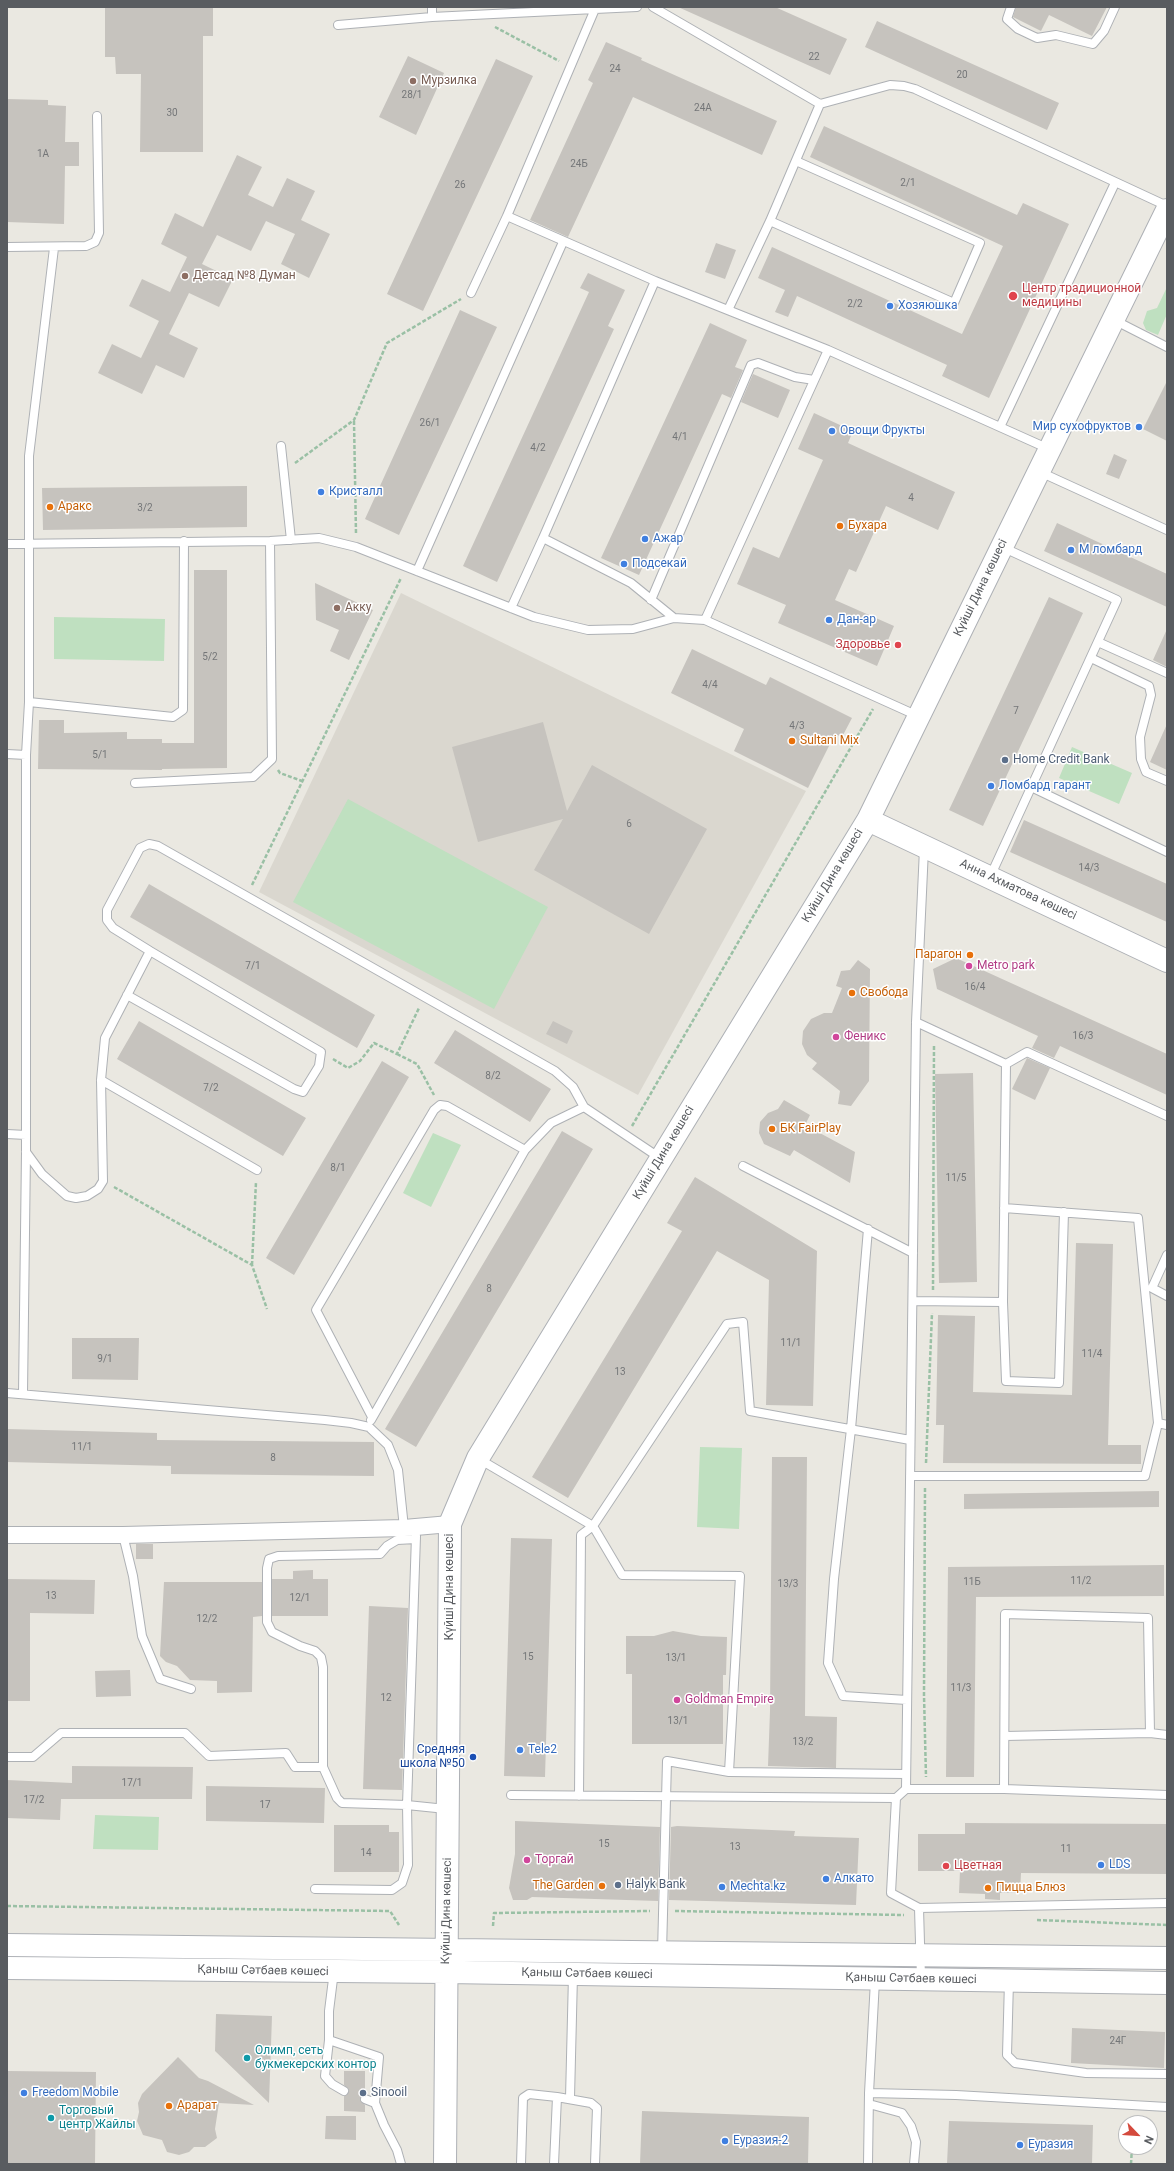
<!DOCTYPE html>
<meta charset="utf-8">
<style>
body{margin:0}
#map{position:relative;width:1174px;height:2171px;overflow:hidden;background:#eae8e1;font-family:Roboto,sans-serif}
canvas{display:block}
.frame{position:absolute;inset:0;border:8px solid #595c60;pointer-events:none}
.north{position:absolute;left:1118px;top:2115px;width:40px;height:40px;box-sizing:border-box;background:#fff;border:1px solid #bdbebf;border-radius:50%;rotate:115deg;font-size:11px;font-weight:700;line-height:16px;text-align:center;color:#595c60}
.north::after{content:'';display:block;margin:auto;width:14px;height:18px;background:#d44a3d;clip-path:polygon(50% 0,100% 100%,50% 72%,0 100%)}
</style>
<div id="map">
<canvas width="1174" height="2171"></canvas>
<div class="frame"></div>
<div class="north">N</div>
</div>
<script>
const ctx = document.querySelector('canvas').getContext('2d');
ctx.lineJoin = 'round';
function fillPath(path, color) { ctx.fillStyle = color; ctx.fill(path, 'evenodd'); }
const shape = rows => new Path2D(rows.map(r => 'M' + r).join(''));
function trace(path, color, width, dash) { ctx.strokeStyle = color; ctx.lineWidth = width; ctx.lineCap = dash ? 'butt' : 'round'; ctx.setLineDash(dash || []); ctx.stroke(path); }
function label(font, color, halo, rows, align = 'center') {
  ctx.font = font + ' Roboto,sans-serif'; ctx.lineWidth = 3; ctx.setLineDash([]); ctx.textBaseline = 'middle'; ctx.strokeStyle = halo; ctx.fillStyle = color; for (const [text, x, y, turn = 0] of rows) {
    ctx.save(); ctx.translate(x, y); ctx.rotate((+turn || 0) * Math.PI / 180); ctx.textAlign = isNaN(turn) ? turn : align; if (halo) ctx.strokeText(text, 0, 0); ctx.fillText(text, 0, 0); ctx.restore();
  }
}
const education = shape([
 [401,593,806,791,638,1095,259,892]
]);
const green = shape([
 [1167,287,1167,314,1158,335,1146,330,1143,323,1147,311,1157,308],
 [54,617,165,619,164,661,54,659],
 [1072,747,1132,773,1119,804,1059,778],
 [348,799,548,907,494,1009,293,902],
 [433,1133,461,1145,431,1207,403,1193],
 [700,1447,742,1448,739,1529,697,1527],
 [95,1815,159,1817,158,1850,93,1849]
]);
const building = shape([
 [105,7,213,7,213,36,203,36,203,152,140,152,141,74,116,74,115,57,105,57],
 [678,7,775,7,847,39,830,75],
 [1016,7,1107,7,1092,36,1049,15,1041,31,1013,17],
 [877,21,1059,103,1047,130,865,47],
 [606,42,642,58,641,60,777,121,762,155,633,97,568,237,530,220,593,83,588,80],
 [408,56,444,73,416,135,379,117],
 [496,59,533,76,423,311,387,294],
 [7,99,48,100,48,105,66,106,65,142,79,142,79,166,65,166,64,224,7,222],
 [824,126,1017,215,1023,203,1069,224,989,398,942,376,947,365,797,296,788,317,775,312,785,290,758,278,772,247,962,334,1003,246,810,157],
 [237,155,262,167,248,195,273,207,287,178,315,191,301,220,330,234,309,278,281,264,295,234,266,221,251,251,217,235,202,264,233,279,219,307,189,293,169,334,198,348,184,378,156,365,142,394,98,373,112,344,141,358,159,321,129,306,142,279,170,292,187,257,161,244,175,213,203,227],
 [716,243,736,250,725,279,705,272],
 [588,273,625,290,608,326,614,329,497,582,463,566,589,292,580,288],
 [460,310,497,327,399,535,365,519],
 [710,323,747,340,735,367,743,370,731,398,722,394,639,575,601,558],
 [753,374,790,390,778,418,741,402],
 [1167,381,1167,441,1143,429],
 [814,413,853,431,848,443,955,492,938,530,886,506,856,572,849,569,835,600,894,626,877,666,778,623,786,605,737,584,753,547,779,558,823,460,798,449],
 [1114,454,1127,460,1119,479,1106,474],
 [247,486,247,527,43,530,42,488],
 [1057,523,1167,574,1167,607,1044,551],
 [194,570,227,570,227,768,162,769,162,770,38,769,39,720,64,720,64,733,127,732,127,739,162,739,162,743,194,743],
 [315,583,373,610,349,660,330,651,339,630,316,620],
 [1049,597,1083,613,983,826,949,810],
 [1167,629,1167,667,1153,660],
 [692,649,766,685,770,677,852,718,842,737,835,734,808,788,734,751,744,729,671,693],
 [543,722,567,811,592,765,707,829,649,934,534,870,563,819,478,842,452,747],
 [1167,724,1167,770,1150,762],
 [1024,820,1167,884,1167,922,1010,852],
 [149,884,375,1015,357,1048,130,917],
 [956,958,1167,1054,1167,1095,1060,1046,1054,1058,1032,1048,1038,1036,937,989,933,969],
 [858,960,870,969,869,1081,851,1106,838,1104,840,1091,812,1069,817,1063,807,1055,802,1044,803,1031,811,1019,824,1013,832,1013,842,988,836,986,841,971,850,970],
 [139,1021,306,1118,283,1156,117,1059],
 [553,1021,573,1031,567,1044,546,1034],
 [455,1030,551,1089,530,1122,434,1063],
 [1027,1058,1050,1068,1035,1100,1012,1089],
 [382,1061,409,1077,294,1275,266,1258],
 [973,1073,977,1282,939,1283,935,1074],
 [784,1100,810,1115,805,1125,855,1152,850,1183,794,1150,790,1156,764,1144,759,1133,760,1122,768,1113,778,1109],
 [562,1131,593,1149,416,1447,385,1429],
 [695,1177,817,1251,813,1406,766,1405,769,1280,717,1251,568,1498,532,1477,682,1231,667,1223],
 [1076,1243,1113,1244,1108,1445,1141,1445,1141,1464,943,1463,944,1425,936,1425,938,1315,975,1316,973,1392,1072,1395],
 [72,1338,139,1338,138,1380,72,1379],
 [7,1429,157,1433,157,1440,374,1442,374,1476,171,1474,171,1466,7,1462],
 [772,1457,807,1457,805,1716,837,1717,836,1768,768,1766,770,1711],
 [1159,1491,1159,1507,964,1509,964,1494],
 [511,1538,552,1539,545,1777,504,1776],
 [136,1544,153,1544,153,1559,136,1559],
 [1164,1565,1164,1596,976,1597,974,1777,946,1777,948,1567],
 [313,1570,313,1579,328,1579,328,1616,272,1616,272,1579,293,1579,293,1571],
 [7,1579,95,1580,94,1614,30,1613,30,1701,7,1701],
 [164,1582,262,1582,262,1616,253,1617,252,1692,217,1693,217,1681,190,1680,177,1666,166,1662,160,1656],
 [369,1606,408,1608,402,1790,363,1789],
 [673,1631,701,1636,727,1637,726,1675,723,1675,723,1744,632,1744,632,1674,626,1674,626,1636,654,1636],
 [130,1670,131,1696,96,1697,95,1671],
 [72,1766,193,1767,192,1799,61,1799,60,1820,7,1818,7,1780,72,1783],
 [206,1786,325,1788,324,1823,206,1821],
 [515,1821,660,1827,658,1901,532,1897,527,1900,513,1900,509,1888,515,1854],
 [965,1823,1167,1824,1167,1874,1021,1873,1020,1893,1000,1893,1000,1900,985,1899,985,1894,959,1893,960,1871,918,1871,918,1834,965,1834],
 [334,1825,389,1825,389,1832,399,1832,399,1872,334,1872],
 [677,1826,795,1831,794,1836,859,1838,856,1905,669,1900,671,1827],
 [216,2014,272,2016,269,2103,215,2051],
 [1072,2028,1165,2032,1164,2068,1071,2063],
 [178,2057,199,2078,208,2081,254,2105,219,2103,215,2129,217,2138,205,2147,194,2147,189,2152,179,2155,167,2152,162,2140,143,2135,137,2121,139,2112,138,2103,142,2094],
 [7,2071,96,2072,95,2164,7,2164],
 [344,2071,365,2071,365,2094,361,2095,360,2099,365,2105,365,2112,344,2111,344,2096,349,2091,344,2085],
 [642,2111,809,2117,808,2164,640,2164],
 [326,2116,356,2116,356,2140,325,2139],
 [949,2121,1093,2125,1092,2164,947,2164]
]);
const path = shape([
 [495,27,559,61],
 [354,421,356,534],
 [295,463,354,420,387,343,461,299],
 [278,770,280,773,302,781],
 [252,885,401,578],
 [397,1054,417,1064,434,1095],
 [333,1059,348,1068,360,1061,374,1043,397,1054,419,1008],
 [632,1126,873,709],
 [114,1187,252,1265,267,1309],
 [252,1265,256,1182],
 [933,1290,934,1045],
 [926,1463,932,1313],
 [925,1488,924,1695,926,1777],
 [7,1906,390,1911,399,1925],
 [675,1911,904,1915],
 [1037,1920,1167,1925],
 [493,1926,494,1913,650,1911],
 [1131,2164,1132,2147]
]);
const lane = shape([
 [432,7,432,17,595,9,507,216,655,281],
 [653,7,820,104,890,85,904,86,915,89,1167,206],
 [1011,7,1007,19,1018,29,1037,38,1056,35,1093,44,1104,31,1115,7],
 [595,9,637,7],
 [338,25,432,17],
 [770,221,954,303,980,243,796,161],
 [7,247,86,246,95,242,99,233,97,116],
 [471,293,507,216],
 [728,310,770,221,820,104],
 [1114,320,1167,347],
 [1000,427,1115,183],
 [281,446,291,540],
 [1040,472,1167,530],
 [7,544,270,541,319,538,356,547,534,617,588,630,633,629,674,618,705,620,918,716],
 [417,571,563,242],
 [651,600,751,365,758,363,795,377,814,380],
 [511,608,543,538],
 [674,618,631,583,543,538,655,281,828,350,1049,449],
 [705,620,828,350],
 [1098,642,1167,673],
 [1091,658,1149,686,1151,695,1140,737,1141,759,1146,772,1167,781],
 [29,702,173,717,183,710,184,541],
 [7,754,26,755],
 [135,783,253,777,272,759,270,541],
 [1031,787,1167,852],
 [990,877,1117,600,1002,547],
 [127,995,294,1089,303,1092,319,1066,321,1052,150,951,113,928,107,920,107,910,140,848,149,844,158,846,555,1071,573,1087,584,1107,660,1158],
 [916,1022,1006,1064],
 [101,1080,257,1170],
 [7,1134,26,1135],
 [26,1152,42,1174,67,1196,76,1198,87,1196,98,1189,103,1181,101,1080,105,1038,150,951],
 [743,1166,913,1253],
 [1004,1208,1138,1218,1158,1423],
 [1064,1212,1059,1383,1006,1381,1003,1302,1006,1064,1027,1052,1167,1116],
 [868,1229,851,1429,834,1579,828,1663,843,1696,907,1700],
 [1167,1255,1152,1288,1167,1296],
 [913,1301,1003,1302],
 [7,1393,325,1420,351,1423,369,1427,388,1445,398,1470,404,1528],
 [23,1394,26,1152,26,755,29,702,29,456,54,248],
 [372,1417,316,1310,434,1110,440,1105,447,1106,525,1150],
 [371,1420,525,1150,551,1123,584,1107],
 [479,1459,593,1526,727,1324,743,1322,750,1411,910,1440],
 [910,1476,1145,1476,1158,1423,1167,1425],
 [123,1535,133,1576,142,1636,160,1679,191,1689],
 [1005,1736,1150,1733,1167,1735],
 [7,1757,33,1757,61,1733,185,1733,209,1756,286,1753,295,1767,323,1767,323,1667,321,1657,315,1651,300,1646,272,1632,267,1622,267,1568,269,1559,278,1556,380,1554,387,1546,397,1540,416,1539],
 [323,1767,337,1798,342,1803,407,1805,446,1809],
 [906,1789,1004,1789,1167,1795],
 [1004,1789,1005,1614,1148,1618,1150,1733],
 [511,1795,896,1798],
 [579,1796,581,1535,593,1526,622,1575,740,1576,729,1772],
 [315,1889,392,1890,402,1883,408,1865,407,1805,416,1536],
 [919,1908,1167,1903],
 [662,1952,667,1761,729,1772,906,1774],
 [334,1971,329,2011,329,2040,379,2057,375,2103,384,2125,397,2150,401,2164],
 [921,1978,919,1908,891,1893,896,1798,906,1789,916,1022,924,849],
 [1009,1981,1007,2055,1015,2063,1086,2073,1167,2074],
 [329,2040,325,2076,332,2084,344,2091],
 [869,2093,956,2095,1167,2107],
 [570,2098,573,1975],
 [365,2099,375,2103],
 [869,2104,902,2113,911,2126,916,2142,914,2164],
 [521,2164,523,2098,529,2094,557,2097],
 [554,2164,557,2097,591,2103,597,2108,595,2164],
 [868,2164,869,2093,875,1980]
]);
const street = shape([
 [7,1535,123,1535,404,1528,450,1524]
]);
const secondary = shape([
 [868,820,1167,961],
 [7,1945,1167,1958],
 [7,1968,446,1972,1167,1983],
 [445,2164,450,1524,478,1458,868,820,1167,210]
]);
const markers = [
 [413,81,4,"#8d6e63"],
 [185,276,4,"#8d6e63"],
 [1013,296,5,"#e0444e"],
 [890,306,4,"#3f7fe0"],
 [1139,427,4,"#3f7fe0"],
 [832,431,4,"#3f7fe0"],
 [321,492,4,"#3f7fe0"],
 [50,507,4,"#e8710a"],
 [840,526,4,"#e8710a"],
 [645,539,4,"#3f7fe0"],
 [1071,550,4,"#3f7fe0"],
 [624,564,4,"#3f7fe0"],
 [337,608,4,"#8d6e63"],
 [829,620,4,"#3f7fe0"],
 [898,645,4,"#e0444e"],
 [792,741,4,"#e8710a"],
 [1005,760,4,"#5c6f8a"],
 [991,786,4,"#3f7fe0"],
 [970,955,4,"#e8710a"],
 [969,966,4,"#d1479c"],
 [852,993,4,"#e8710a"],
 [836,1037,4,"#d1479c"],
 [772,1129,4,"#e8710a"],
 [677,1700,4,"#d1479c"],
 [520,1750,4,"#3f7fe0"],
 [473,1757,4,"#1a4fb4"],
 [527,1860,4,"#d1479c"],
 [1101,1865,4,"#3f7fe0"],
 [946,1866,4,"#e0444e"],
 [826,1879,4,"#3f7fe0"],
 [618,1885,4,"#5c6f8a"],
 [602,1886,4,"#e8710a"],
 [722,1887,4,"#3f7fe0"],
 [988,1888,4,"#e8710a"],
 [247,2058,4,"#0f9aa8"],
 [24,2093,4,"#3f7fe0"],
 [363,2093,4,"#5c6f8a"],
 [169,2106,4,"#e8710a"],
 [51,2118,4,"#0f9aa8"],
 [725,2141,4,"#3f7fe0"],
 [1020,2145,4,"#3f7fe0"]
];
const numberNames = [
 ["22",814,57],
 ["24",615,69],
 ["20",962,75],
 ["28/1",412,95],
 ["24А",703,108],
 ["30",172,113],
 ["1А",43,154],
 ["24Б",579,164],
 ["2/1",908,183],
 ["26",460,185],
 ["2/2",855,304],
 ["26/1",430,423],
 ["4/1",680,437],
 ["4/2",538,448],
 ["4",911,498],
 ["3/2",145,508],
 ["5/2",210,657],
 ["4/4",710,685],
 ["7",1016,711],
 ["4/3",797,726],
 ["5/1",100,755],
 ["6",629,824],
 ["14/3",1089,868],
 ["7/1",253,966],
 ["16/4",975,987],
 ["16/3",1083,1036],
 ["8/2",493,1076],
 ["7/2",211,1088],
 ["8/1",338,1168],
 ["11/5",956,1178],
 ["8",489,1289],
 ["11/1",791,1343],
 ["11/4",1092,1354],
 ["9/1",105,1359],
 ["13",620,1372],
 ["11/1",82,1447],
 ["8",273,1458],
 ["11/2",1081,1581],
 ["11Б",972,1582],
 ["13/3",788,1584],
 ["13",51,1596],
 ["12/1",300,1598],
 ["12/2",207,1619],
 ["15",528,1657],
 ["13/1",676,1658],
 ["11/3",961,1688],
 ["12",386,1698],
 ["13/1",678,1721],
 ["13/2",803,1742],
 ["17/1",132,1783],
 ["17/2",34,1800],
 ["17",265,1805],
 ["15",604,1844],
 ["13",735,1847],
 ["11",1066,1849],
 ["14",366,1853],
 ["24Г",1118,2041]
];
const educationNames = [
 ["Мурзилка",421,81],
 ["Детсад №8 Думан",193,276],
 ["Акку",345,608]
];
const healthNames = [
 ["Центр традиционной",1022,289],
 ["медицины",1022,303],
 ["Здоровье",890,645,"right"],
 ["Цветная",954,1866]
];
const shopNames = [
 ["Хозяюшка",898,306],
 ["Мир сухофруктов",1131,427,"right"],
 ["Овощи Фрукты",840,431],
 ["Кристалл",329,492],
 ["Ажар",653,539],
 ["М ломбард",1079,550],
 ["Подсекай",632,564],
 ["Дан-ар",837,620],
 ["Ломбард гарант",999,786],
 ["Tele2",528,1750],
 ["LDS",1109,1865],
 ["Алкато",834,1879],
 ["Mechta.kz",730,1887],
 ["Freedom Mobile",32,2093],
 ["Еуразия-2",733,2141],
 ["Еуразия",1028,2145]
];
const foodNames = [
 ["Аракс",58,507],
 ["Бухара",848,526],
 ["Sultani Mix",800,741],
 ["Парагон",962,955,"right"],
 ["Свобода",860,993],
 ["БК FairPlay",780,1129],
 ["The Garden",594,1886,"right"],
 ["Пицца Блюз",996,1888],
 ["Арарат",177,2106]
];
const streetNames = [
 ["Күйші Дина көшесі",981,588,-64],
 ["Күйші Дина көшесі",833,876,-59],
 ["Анна Ахматова көшесі",1018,890,25],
 ["Күйші Дина көшесі",664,1153,-59],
 ["Күйші Дина көшесі",450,1587,-90],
 ["Күйші Дина көшесі",447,1911,-89],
 ["Қаныш Сәтбаев көшесі",263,1971,1],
 ["Қаныш Сәтбаев көшесі",587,1974,1],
 ["Қаныш Сәтбаев көшесі",911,1979,1]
];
const serviceNames = [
 ["Home Credit Bank",1013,760],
 ["Halyk Bank",626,1885],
 ["Sinooil",371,2093]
];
const hotelNames = [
 ["Metro park",977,966],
 ["Феникс",844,1037],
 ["Goldman Empire",685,1700],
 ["Торгай",535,1860]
];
const transitNames = [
 ["Средняя",465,1750],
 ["школа №50",465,1764]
];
const cultureNames = [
 ["Олимп, сеть",255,2051],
 ["букмекерских контор",255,2065],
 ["Торговый",59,2111],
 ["центр Жайлы",59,2125]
];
fillPath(education, '#dad7cf');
fillPath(green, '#bfe0c0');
fillPath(building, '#c6c3be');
trace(lane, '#aeb1b5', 10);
trace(street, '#aeb1b5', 18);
trace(secondary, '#adb0b5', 24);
trace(path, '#9ac0a5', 2.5, [4, 2]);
trace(lane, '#fff', 8);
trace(street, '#fff', 16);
trace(secondary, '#fff', 22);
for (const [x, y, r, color] of markers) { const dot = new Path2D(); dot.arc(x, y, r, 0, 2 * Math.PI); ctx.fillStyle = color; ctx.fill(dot); trace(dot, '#fff', 1.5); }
label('10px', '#747678', null, numberNames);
label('12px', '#785e54', '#fff', educationNames, 'left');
label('12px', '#be3a42', '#fff', healthNames, 'left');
label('12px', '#366cbe', '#fff', shopNames, 'left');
label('12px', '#c56008', '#fff', foodNames, 'left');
label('12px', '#595c60', '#fff', streetNames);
label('12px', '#4e5e75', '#fff', serviceNames, 'left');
label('12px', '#b23c85', '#fff', hotelNames, 'left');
label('12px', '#164399', '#fff', transitNames, 'right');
label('12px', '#0d838f', '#fff', cultureNames, 'left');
</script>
